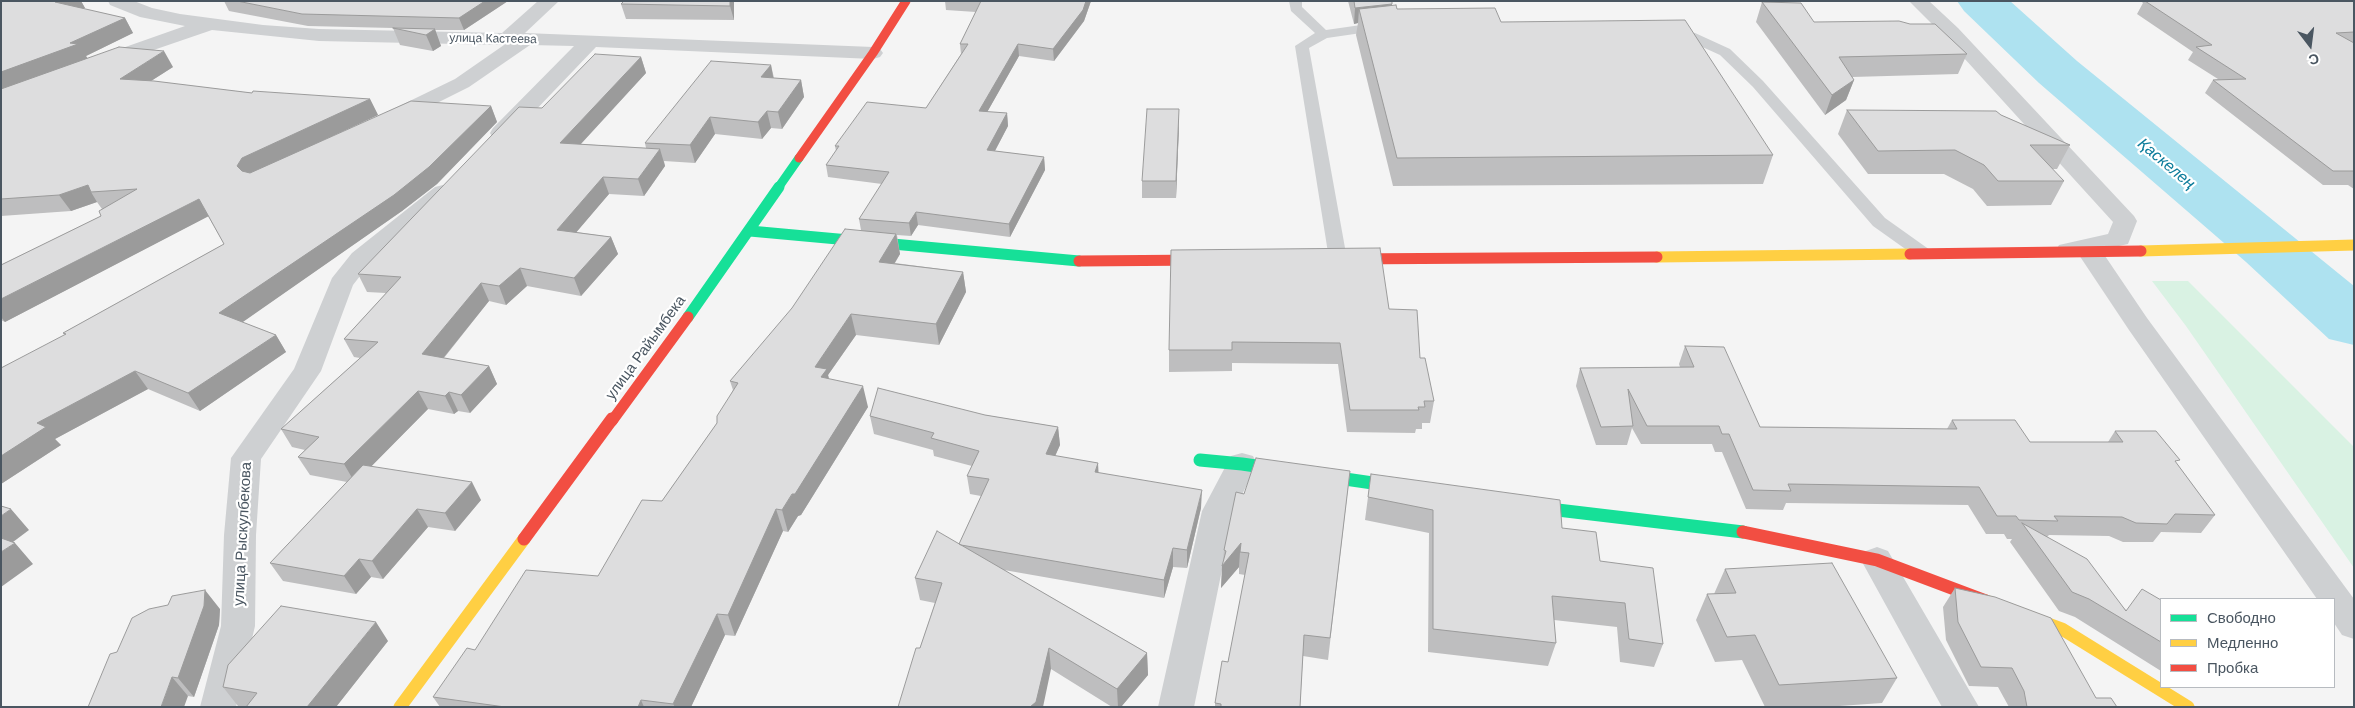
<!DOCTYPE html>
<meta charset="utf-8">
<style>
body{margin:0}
#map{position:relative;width:2355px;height:708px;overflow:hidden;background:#f4f4f4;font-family:Helvetica,sans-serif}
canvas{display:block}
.frame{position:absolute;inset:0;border:2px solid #4a5661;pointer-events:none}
.legend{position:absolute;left:2160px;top:598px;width:175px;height:90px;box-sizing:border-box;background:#fff;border:1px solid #b7bbc0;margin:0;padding:6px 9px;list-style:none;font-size:15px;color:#4a5661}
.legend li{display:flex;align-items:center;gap:10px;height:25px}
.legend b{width:25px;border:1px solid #b7bbc0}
.north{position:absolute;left:2285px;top:20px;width:50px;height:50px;-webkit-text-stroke:4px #fff;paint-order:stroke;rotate:165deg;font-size:14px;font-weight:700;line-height:20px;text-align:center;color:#4a5661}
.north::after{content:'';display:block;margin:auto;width:18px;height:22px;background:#4a5661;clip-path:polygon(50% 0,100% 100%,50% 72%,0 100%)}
</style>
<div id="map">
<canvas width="2355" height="708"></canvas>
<div class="frame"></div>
<ul class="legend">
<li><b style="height:6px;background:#16e098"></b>Свободно</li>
<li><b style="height:6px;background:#ffcf43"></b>Медленно</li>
<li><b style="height:6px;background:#f24e42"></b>Пробка</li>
</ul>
<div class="north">С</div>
</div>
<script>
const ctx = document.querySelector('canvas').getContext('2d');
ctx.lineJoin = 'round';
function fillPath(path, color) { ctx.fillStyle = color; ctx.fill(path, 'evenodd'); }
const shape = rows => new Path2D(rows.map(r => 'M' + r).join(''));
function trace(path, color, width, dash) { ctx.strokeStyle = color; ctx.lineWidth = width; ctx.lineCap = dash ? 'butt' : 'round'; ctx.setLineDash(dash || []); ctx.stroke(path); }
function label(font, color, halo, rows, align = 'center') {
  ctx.font = font + ' Helvetica,sans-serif'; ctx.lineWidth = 4.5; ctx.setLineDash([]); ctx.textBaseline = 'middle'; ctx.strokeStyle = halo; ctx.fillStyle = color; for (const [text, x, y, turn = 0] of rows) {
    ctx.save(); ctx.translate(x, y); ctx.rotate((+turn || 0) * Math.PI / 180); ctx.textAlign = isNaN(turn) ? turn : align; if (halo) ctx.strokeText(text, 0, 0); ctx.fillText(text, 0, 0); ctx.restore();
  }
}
const green = shape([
 [2152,281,2188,281,2354,447,2354,568,2186,326]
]);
const river = shape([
 [1957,1,2010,1,2077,61,2354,286,2354,345,2329,339,2246,262,2039,83,1964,11,1957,1]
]);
const lane = shape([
 [1289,1,1302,1,1302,7,1326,30,1382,22,1389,26,1382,30,1327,38,1309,48,1347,259,1344,263,1338,264,1332,263,1329,259,1295,46,1315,33,1291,11,1289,1],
 [1672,30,1695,33,1730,49,1763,81,1885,218,1930,250,1933,254,1930,258,1918,258,1873,226,1753,87,1720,55,1687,40,1667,37,1665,34,1672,30]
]);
const street = shape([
 [108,1,134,1,152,8,180,14,263,25,319,29,502,33,538,1,559,1,525,33,873,47,880,49,883,53,880,57,873,59,596,47,509,138,501,140,493,138,490,133,493,128,574,46,530,45,469,87,393,125,385,123,382,118,385,113,455,79,504,45,319,41,212,30,104,67,97,65,94,61,97,57,185,26,140,17,110,5,108,1],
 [1909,1,1929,1,1958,28,2134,216,2137,221,2128,244,2101,250,2147,318,2354,599,2354,639,2342,635,2334,623,2334,599,2317,599,2129,330,2079,255,2068,257,2059,255,2056,250,2059,245,2108,234,2113,222,1944,36,1909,1],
 [443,185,451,187,455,192,451,197,370,263,353,285,321,371,261,459,256,535,255,626,236,707,200,707,221,626,224,535,231,458,294,369,332,278,352,253,435,187,443,185],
 [1242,453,1253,456,1257,464,1234,511,1194,707,1158,707,1202,511,1231,456,1242,453],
 [1877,547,1888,551,1979,707,1942,707,1861,560,1866,551,1877,547]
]);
const fastFar2 = shape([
 [778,188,799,158]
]);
const fastFar1 = shape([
 [750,231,1079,261],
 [688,317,779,187]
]);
const fast = shape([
 [1200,460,1242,464,1407,488],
 [1524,506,1743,532]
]);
const slowFar1 = shape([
 [2141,251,2354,245],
 [1657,257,1910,254]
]);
const slow = shape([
 [1986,601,2062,629,2188,707],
 [400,707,524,539]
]);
const jamFar2 = shape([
 [799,158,873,53,906,1]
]);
const jamFar1 = shape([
 [1910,254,2141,251],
 [1343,259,1657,257],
 [1079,261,1207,260],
 [612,421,688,317]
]);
const jam = shape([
 [1743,532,1877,560,1986,601],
 [524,539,612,419]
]);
const wall = shape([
 [1,1,81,1,85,8,83,9,125,18,133,33,86,56,87,58,173,67,151,81,252,93,370,99,378,115,315,144,491,106,497,122,437,184,402,211,242,322,276,335,286,352,200,411,148,389,55,439,61,445,1,484,65,335,63,333,224,244,208,216,5,322,1,320,1,265,101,216,102,209,97,202,71,211,1,216],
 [224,1,508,1,464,30,435,30,441,46,433,51,400,45,393,28,308,26,229,11],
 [734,1,734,20,626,19,621,4],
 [945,1,1091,1,1084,21,1054,61,1019,56,987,112,1007,113,1008,126,995,151,1044,157,1045,170,1010,237,918,225,911,236,897,235,900,254,895,263,963,272,966,292,939,345,856,335,828,375,829,379,868,407,801,515,798,516,788,532,783,531,735,636,725,635,691,707,440,707,433,697,475,650,598,576,662,501,717,423,733,390,730,381,861,230,859,219,882,184,828,177,826,165,836,151,835,146,926,108,961,54,960,44,976,12,946,10],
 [1348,1,1392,1,1392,6,1397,9,1501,22,1773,155,1763,184,1393,186,1356,35,1358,23,1354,24],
 [2141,1,2354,1,2354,189,2348,185,2323,185,2205,93,2213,80,2218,79,2188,60,2193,52,2137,14,2143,3],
 [1762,2,1814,22,1967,54,1958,74,1852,77,1854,80,1846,100,1825,115,1756,22],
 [641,57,646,73,581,144,646,148,645,143,771,65,774,78,801,80,804,97,782,129,771,128,762,139,715,134,695,163,664,161,665,166,644,196,609,194,576,232,611,237,618,254,581,296,527,286,506,305,489,301,444,358,489,366,497,384,470,413,458,411,454,414,428,409,371,466,481,500,455,531,428,527,383,579,371,577,356,594,283,581,270,563,347,482,310,475,298,457,305,450,292,447,281,429,360,358,354,357,344,339,386,293,367,292,358,274],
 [1847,110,2001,115,2070,145,2057,169,2052,169,2064,181,2051,205,1987,206,1973,189,1944,174,1868,174,1838,134],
 [1179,126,1176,198,1142,198,1142,181],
 [1389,309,1420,358,1434,401,1430,423,1422,423,1422,429,1416,429,1415,433,1347,432,1338,364,1232,363,1232,371,1169,372,1169,350],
 [1685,346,1760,427,1947,429,1952,420,2030,442,2108,442,2115,431,2177,464,2215,515,2201,533,2161,532,2153,542,2123,542,2109,536,2049,535,2047,537,2126,610,2161,600,2161,671,2075,617,2059,611,2010,542,2012,539,2007,539,2004,534,1986,534,1968,505,1786,503,1783,510,1746,509,1722,452,1715,452,1712,444,1641,444,1632,428,1627,445,1596,445,1576,386,1580,368,1680,367,1679,364],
 [985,415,1058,427,1060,445,1055,456,1098,463,1098,473,1201,508,1187,568,1173,567,1164,598,1004,570,1147,653,1148,675,1121,707,1112,707,1051,669,920,648,935,603,920,600,915,578,959,544,981,496,970,494,967,476,972,466,934,456,933,450,874,434,870,416],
 [1350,471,1328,660,1303,656,1300,707,1215,707,1215,703,1228,662,1245,575,1239,574,1239,567,1221,588,1224,550,1244,494],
 [1371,474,1562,528,1600,561,1663,644,1654,667,1620,662,1617,627,1554,620,1556,643,1548,666,1428,652,1429,533,1365,520],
 [1725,569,1897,678,1882,703,1825,707,1765,707,1742,660,1715,662,1696,620,1707,594,1714,594],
 [1955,588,2096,698,2117,707,2009,707,1998,687,1969,686,1946,640,1943,607],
 [220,609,219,625,194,697,188,696,117,652],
 [388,641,336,707,244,707,238,706,223,687]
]);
const shadedWall = shape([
 [57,1,81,1,85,8,64,17,55,2],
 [485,1,508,1,464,30,459,18],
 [730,1,734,1,734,20,730,6],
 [1086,1,1091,1,1084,21,1054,61,1053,49],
 [1392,4,1391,20,1359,9,1358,23,1354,24,1355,8],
 [125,18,133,33,86,56,88,59,1,92,1,72,70,43],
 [435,29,441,46,433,51,426,35],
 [1018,44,1019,56,981,123,979,111],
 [164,51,173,67,129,95,120,79],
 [641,57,646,73,566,160,560,143],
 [771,65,774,82,761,77],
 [801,80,804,97,782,129,778,112],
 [1854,80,1846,100,1825,115,1832,95],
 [370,99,378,115,251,174,247,182,237,166,242,158],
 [491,106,497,122,437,184,402,211,230,331,219,313],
 [1179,109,1179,126,1176,198,1176,181],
 [767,111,771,128,762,139,758,122],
 [1007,113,1008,126,989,162,987,150],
 [710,117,715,134,695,163,690,145],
 [660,149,665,166,644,196,638,179],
 [1044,157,1045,170,1010,237,1009,224],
 [603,177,609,194,563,248,557,230],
 [88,185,91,192,97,202,71,211,59,195],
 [199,199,209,216,5,322,1,317,1,299],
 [916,212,918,225,911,236,909,223],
 [896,234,900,254,883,282,879,262],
 [611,237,618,254,581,296,574,278],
 [520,268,527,286,506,305,499,286],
 [963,272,966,292,939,345,936,324],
 [481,283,489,301,432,372,422,354],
 [851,314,856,335,828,375,832,391,827,398,815,367],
 [276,335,286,352,200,411,188,393],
 [489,366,497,384,470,413,461,395],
 [135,371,148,389,55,439,61,445,1,484,1,456,37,423],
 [863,386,868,407,801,515,798,516,788,532,782,510],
 [418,391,428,409,355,483,344,464],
 [449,392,458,411,454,414,445,396],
 [1058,427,1060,445,1048,472,1046,454],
 [1098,463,1099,481,1095,472],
 [472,482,481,500,455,531,445,513],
 [1202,490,1201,508,1187,568,1187,550],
 [11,509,29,530,1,551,1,516],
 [417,509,428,527,383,579,372,561],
 [776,509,783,531,735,636,728,615],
 [15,543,33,564,1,587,1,552],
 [1241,543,1240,552,1239,567,1221,588,1222,566],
 [1173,548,1173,567,1164,598,1164,580],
 [359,559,371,577,356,594,344,576],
 [205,590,220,609,219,625,194,697,178,678],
 [717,614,725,635,691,707,675,707,673,704],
 [376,622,388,641,336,707,307,707],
 [1049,648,1051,669,1043,707,1030,707],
 [1147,653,1148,675,1121,707,1118,707,1117,689],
 [172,677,188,696,184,707,161,707],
 [641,700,644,707,638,707]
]);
const building = shape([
 [1,1,57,1,55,2,125,18,70,43,78,44,1,72,1,1],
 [237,1,485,1,459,18,302,14,237,1],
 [624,1,730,1,730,6,621,4,624,1],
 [981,1,1086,1,1083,10,1053,49,1018,44,979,111,1007,113,987,150,1044,157,1009,224,916,212,909,223,859,219,889,172,826,165,839,146,835,146,867,102,926,108,968,44,960,44,981,1],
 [1354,1,1392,1,1392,4,1355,8,1354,1],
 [2145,1,2354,1,2354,32,2336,33,2354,43,2354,171,2333,171,2213,80,2246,79,2196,47,2212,45,2145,1],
 [1762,2,1801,3,1814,22,1899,21,1910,24,1935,24,1967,54,1839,57,1854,80,1832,95,1762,2],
 [1396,5,1397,9,1495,8,1501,22,1685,20,1773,155,1397,158,1359,9,1396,5],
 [393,28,435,29,426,35,393,28],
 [119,47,164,51,120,79,154,81,252,93,253,91,370,99,242,158,237,166,242,171,250,173,411,101,491,106,429,167,394,195,219,313,276,335,188,393,135,371,37,423,46,427,1,456,1,368,66,334,63,333,224,244,199,199,1,299,1,265,101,216,99,211,137,189,91,192,88,185,59,195,1,199,1,89,119,47],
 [595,54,641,57,560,143,660,149,638,179,603,177,557,230,611,237,574,278,520,268,499,286,481,283,422,354,489,366,461,395,449,392,445,396,418,391,344,464,298,457,319,437,281,429,378,342,344,339,401,277,358,274,519,107,542,108,595,54],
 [711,61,771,65,761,77,801,80,778,112,767,111,758,122,710,117,690,145,645,143,711,61],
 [1147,109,1179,109,1176,181,1142,181,1147,109],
 [1847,110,1996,111,2001,115,2070,145,2030,145,2064,181,1998,181,1984,165,1955,150,1878,151,1847,110],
 [845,229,896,234,879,262,963,272,936,324,851,314,815,367,827,369,821,377,863,386,795,494,792,494,782,510,776,509,728,615,717,614,673,704,641,700,638,707,505,707,433,697,467,648,475,650,526,570,598,576,642,500,662,501,717,423,717,416,738,383,730,381,792,308,845,229],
 [1380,248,1389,309,1417,310,1420,358,1425,358,1434,401,1424,401,1425,407,1418,407,1419,410,1350,410,1340,343,1232,342,1232,350,1169,350,1171,250,1380,248],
 [1685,346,1724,347,1760,427,1957,429,1952,420,2015,420,2030,442,2123,442,2115,431,2156,431,2180,460,2175,461,2215,515,2175,514,2167,524,2136,523,2122,517,2054,516,2058,521,2019,520,2016,516,1997,516,1979,487,1788,484,1791,491,1753,490,1729,434,1722,434,1719,426,1647,426,1628,389,1633,426,1601,427,1580,368,1694,367,1685,346],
 [878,388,985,415,1058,427,1046,454,1098,463,1095,472,1202,490,1187,550,1173,548,1164,580,961,545,959,544,989,479,967,476,979,451,931,438,934,433,870,416,878,388],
 [1256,458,1350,471,1330,638,1304,635,1300,707,1221,707,1221,704,1215,703,1222,661,1228,662,1249,553,1240,552,1241,543,1222,566,1226,551,1224,550,1236,492,1244,494,1256,458],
 [363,465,472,482,445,513,417,509,372,561,359,559,344,576,270,563,363,465],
 [1371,474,1560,500,1562,528,1596,532,1600,561,1653,568,1663,644,1629,639,1625,603,1552,596,1556,643,1433,629,1433,510,1368,497,1371,474],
 [1,506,11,509,1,516,1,506],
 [2022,523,2087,559,2126,611,2142,589,2161,600,2161,642,2089,599,2072,592,2022,523],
 [937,531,1147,653,1117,689,1049,648,1036,702,1030,707,898,707,916,648,920,648,942,583,915,578,937,531],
 [1,538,15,543,1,552,1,538],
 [1832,563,1897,678,1779,685,1755,635,1727,637,1707,594,1736,593,1725,569,1832,563],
 [1955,588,1995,597,2051,618,2096,698,2111,698,2117,707,2027,707,2024,691,2012,668,1981,667,1958,622,1955,588],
 [205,590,204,606,178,678,172,677,161,707,88,707,110,654,117,652,132,618,149,609,168,605,172,596,205,590],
 [281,606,376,622,307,707,246,707,257,693,223,687,228,665,281,606]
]);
const farStreetnames = [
 ["улица Кастеева",493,39,1]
];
const streetNames = [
 ["улица Райымбека",646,348,-54],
 ["улица Рыскулбекова",243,534,-87]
];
const waterNames = [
 ["Қаскелең",2166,164,40]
];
fillPath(green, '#d9f2e3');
fillPath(river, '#aee2f0');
fillPath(lane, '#ced0d2');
fillPath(street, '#ced0d2');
trace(fastFar2, '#16e098', 9);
trace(fastFar1, '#16e098', 11);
trace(fast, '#16e098', 13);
trace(slowFar1, '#ffcf43', 11);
trace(slow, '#ffcf43', 13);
trace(jamFar2, '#f24e42', 9);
trace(jamFar1, '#f24e42', 11);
trace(jam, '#f24e42', 13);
fillPath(wall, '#bebebf');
fillPath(shadedWall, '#9b9b9b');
fillPath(building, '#ddddde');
trace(building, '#9b9b9b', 1);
label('12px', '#4a5661', '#fff', farStreetnames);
label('15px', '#4a5661', '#fff', streetNames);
label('italic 16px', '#0c7c9b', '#fff', waterNames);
</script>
